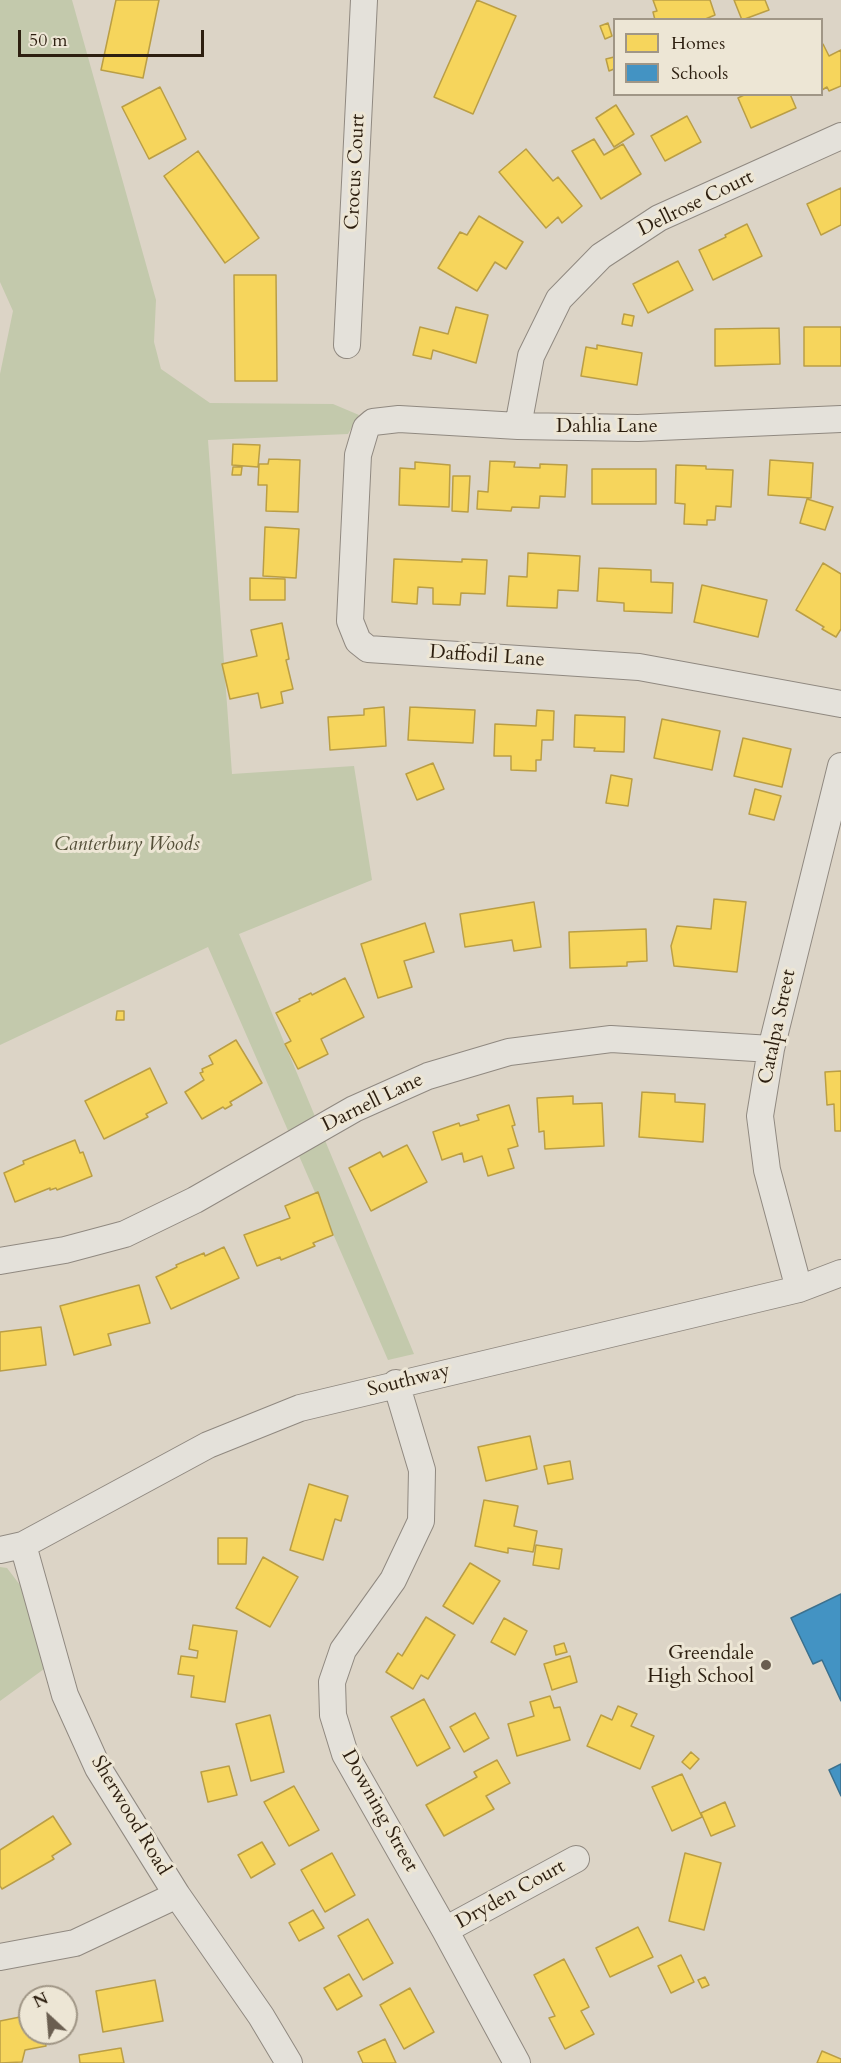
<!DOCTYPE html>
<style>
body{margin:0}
#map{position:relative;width:841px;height:2063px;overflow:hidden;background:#dcd4c6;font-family:Cardo,serif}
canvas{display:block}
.legend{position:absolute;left:613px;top:18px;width:210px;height:78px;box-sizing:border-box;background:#ede6d5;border:2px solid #a09686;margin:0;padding:8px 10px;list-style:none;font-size:18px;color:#2d1f10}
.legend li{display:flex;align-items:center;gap:12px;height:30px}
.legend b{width:30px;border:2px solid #a09686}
.north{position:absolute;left:18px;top:1985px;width:60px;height:60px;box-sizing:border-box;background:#ede6d5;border:2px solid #a09686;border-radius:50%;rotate:334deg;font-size:16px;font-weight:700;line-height:24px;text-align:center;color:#2d1f10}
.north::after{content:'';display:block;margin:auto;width:21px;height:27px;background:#6a5e50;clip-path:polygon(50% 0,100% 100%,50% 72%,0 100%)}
.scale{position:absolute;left:18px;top:30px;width:186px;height:27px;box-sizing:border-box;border:3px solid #2d1f10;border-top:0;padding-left:8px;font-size:18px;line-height:21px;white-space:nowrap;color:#2d1f10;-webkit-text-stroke:4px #ede6d5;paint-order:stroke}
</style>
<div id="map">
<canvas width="841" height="2063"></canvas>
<ul class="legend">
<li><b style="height:16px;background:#f6d55c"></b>Homes</li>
<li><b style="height:16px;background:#4393c3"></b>Schools</li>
</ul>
<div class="north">N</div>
<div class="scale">50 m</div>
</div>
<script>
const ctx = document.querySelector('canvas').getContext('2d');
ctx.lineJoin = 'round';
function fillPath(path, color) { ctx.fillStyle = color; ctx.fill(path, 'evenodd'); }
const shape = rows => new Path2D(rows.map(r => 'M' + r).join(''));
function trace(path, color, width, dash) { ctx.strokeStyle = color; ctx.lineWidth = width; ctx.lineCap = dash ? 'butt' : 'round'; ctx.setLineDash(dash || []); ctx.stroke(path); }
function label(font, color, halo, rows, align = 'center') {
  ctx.font = font + ' Cardo,serif'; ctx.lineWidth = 6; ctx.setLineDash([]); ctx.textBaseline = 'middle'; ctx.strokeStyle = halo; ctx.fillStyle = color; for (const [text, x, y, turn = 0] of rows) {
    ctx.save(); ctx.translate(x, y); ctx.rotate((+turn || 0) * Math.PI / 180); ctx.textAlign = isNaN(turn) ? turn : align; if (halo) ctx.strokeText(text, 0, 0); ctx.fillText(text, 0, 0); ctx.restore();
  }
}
const green = shape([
 [0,0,72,0,156,300,154,342,161,369,210,403,333,404,359,415,348,434,208,440,232,774,354,766,372,880,239,934,414,1354,388,1360,208,947,0,1045,0,374,13,311,0,282],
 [0,1567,7,1568,20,1585,27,1601,44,1669,0,1701]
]);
const homes = shape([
 [116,0,159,0,143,78,101,70,116,0],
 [477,0,516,16,473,114,434,97,477,0],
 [653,0,710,0,715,15,703,20,655,20,653,12,657,11,653,0],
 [734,0,765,0,769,10,742,20,734,0],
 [608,23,612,36,605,39,600,26,608,23],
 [822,44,823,44,829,56,841,50,841,86,829,91,827,87,822,90,822,44],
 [614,57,614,69,609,71,606,59,614,57],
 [160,87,186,139,149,159,122,107,160,87],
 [746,94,790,94,796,108,751,128,738,98,746,94],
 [616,105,634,134,614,147,596,118,616,105],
 [687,116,701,142,665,161,651,136,687,116],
 [594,139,604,155,623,144,641,174,601,199,572,151,594,139],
 [526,149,553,181,558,177,582,206,562,223,558,217,546,228,499,172,526,149],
 [198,151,259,238,225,263,164,176,198,151],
 [841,188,841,225,821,235,807,204,841,188],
 [479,216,523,242,506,269,495,262,477,291,438,268,460,232,467,235,479,216],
 [747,224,762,256,713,280,699,250,726,237,725,235,747,224],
 [678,261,693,290,648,313,633,284,678,261],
 [234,275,276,275,277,381,235,381,234,275],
 [456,307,488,315,476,363,433,350,431,359,413,355,420,327,448,334,456,307],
 [624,314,634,316,632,326,622,324,624,314],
 [804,327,841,327,841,366,804,366,804,327],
 [779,328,780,364,715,366,715,329,779,328],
 [597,345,642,353,637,385,581,376,586,347,597,349,597,345],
 [233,444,260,445,258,467,232,465,233,444],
 [269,459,300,460,298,512,266,511,267,485,258,485,259,464,268,464,269,459],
 [770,460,813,463,811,498,768,495,770,460],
 [490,461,515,462,514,467,540,468,540,464,567,465,565,497,540,496,539,508,512,507,511,511,477,509,478,491,488,492,490,461],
 [415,462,450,465,449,507,399,505,400,468,415,469,415,462],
 [676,465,706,466,706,469,733,470,731,507,716,506,715,520,707,520,707,525,684,524,685,504,675,503,676,465],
 [233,467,242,467,241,475,232,475,233,467],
 [592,469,656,469,656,504,592,504,592,469],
 [453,476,470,476,468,512,452,511,453,476],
 [807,499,833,507,825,530,800,523,807,499],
 [265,527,299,529,296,578,263,576,265,527],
 [528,553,580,556,578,591,558,590,557,608,507,606,509,576,527,577,528,553],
 [394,559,462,562,462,559,487,560,485,594,461,593,460,605,433,604,433,588,418,587,417,604,392,602,394,559],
 [823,563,841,574,841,629,836,637,822,629,824,627,796,610,823,563],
 [599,568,651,570,651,582,673,583,672,613,624,611,624,603,597,601,599,568],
 [250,578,285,579,285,600,250,600,250,578],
 [702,585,767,600,758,637,694,622,702,585],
 [282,623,289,659,286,660,293,689,281,692,283,703,261,708,258,693,230,699,222,664,257,656,251,630,282,623],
 [384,707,386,746,330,750,328,717,364,715,364,709,384,707],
 [410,707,475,710,473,743,408,740,410,707],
 [537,710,554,711,553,740,542,740,541,760,536,760,536,771,511,770,511,756,494,756,495,724,536,726,537,710],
 [575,715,625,717,624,752,594,751,595,748,574,747,575,715],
 [662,719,720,731,712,770,654,758,662,719],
 [743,738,791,749,782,787,734,776,743,738],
 [433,763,444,789,417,800,406,774,433,763],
 [611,775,632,779,628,806,606,803,611,775],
 [755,789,781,796,774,820,749,814,755,789],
 [714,899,746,902,737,972,674,966,671,946,677,926,711,929,714,899],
 [534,902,541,947,514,951,512,940,465,947,460,914,534,902],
 [425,923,434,952,404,961,412,987,378,998,361,944,425,923],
 [646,929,647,961,627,962,627,966,570,968,569,932,646,929],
 [345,978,364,1017,321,1039,328,1054,298,1069,285,1044,291,1041,276,1013,300,1001,299,999,311,993,312,995,345,978],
 [117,1011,124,1011,124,1020,116,1020,117,1011],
 [236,1040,262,1083,230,1102,232,1105,225,1109,223,1107,202,1119,185,1092,204,1080,200,1073,203,1072,202,1069,213,1064,209,1056,236,1040],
 [150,1068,167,1103,146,1114,148,1117,104,1139,85,1101,150,1068],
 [841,1071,841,1131,835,1131,834,1104,827,1105,825,1072,841,1071],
 [642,1092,675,1094,675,1102,705,1104,703,1142,639,1137,642,1092],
 [573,1096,573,1104,602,1103,604,1146,545,1149,544,1131,539,1132,537,1098,573,1096],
 [509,1105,515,1125,512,1126,518,1146,508,1149,514,1168,488,1176,482,1156,464,1162,462,1153,442,1160,433,1132,459,1123,460,1126,479,1120,477,1115,509,1105],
 [75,1140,80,1153,83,1152,92,1176,57,1190,56,1188,50,1190,50,1188,15,1202,4,1173,24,1164,23,1161,75,1140],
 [407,1145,427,1182,371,1211,349,1168,380,1152,383,1157,407,1145],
 [318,1192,333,1235,313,1243,315,1246,281,1260,280,1257,257,1266,244,1235,290,1218,285,1206,318,1192],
 [224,1247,239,1278,171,1309,156,1277,177,1267,176,1265,204,1253,205,1256,224,1247],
 [139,1285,150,1323,108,1334,111,1345,74,1355,60,1306,139,1285],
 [41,1327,46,1365,0,1371,0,1332,41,1327],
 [530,1436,537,1469,486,1481,478,1447,530,1436],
 [570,1461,573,1479,548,1484,544,1466,570,1461],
 [309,1484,348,1496,341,1521,335,1519,323,1560,290,1550,309,1484],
 [484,1500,518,1506,514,1526,537,1531,533,1552,508,1548,508,1553,475,1546,484,1500],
 [218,1538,247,1538,246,1564,218,1564,218,1538],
 [536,1545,562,1549,559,1569,533,1565,536,1545],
 [263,1557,298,1577,270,1627,236,1608,263,1557],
 [470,1563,500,1581,473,1624,443,1606,470,1563],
 [426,1617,455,1635,428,1679,421,1675,413,1689,386,1672,398,1653,402,1656,426,1617],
 [504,1618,527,1631,515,1655,491,1642,504,1618],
 [193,1625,237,1631,225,1702,191,1697,194,1676,178,1674,181,1656,197,1658,198,1651,189,1649,193,1625],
 [564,1643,567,1652,556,1655,554,1646,564,1643],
 [570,1656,577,1682,552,1690,544,1664,570,1656],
 [550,1696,554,1708,560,1707,570,1740,517,1756,508,1724,534,1716,530,1702,550,1696],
 [424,1699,450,1748,417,1766,391,1717,424,1699],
 [618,1706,637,1714,631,1726,654,1736,640,1769,587,1746,601,1715,612,1720,618,1706],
 [475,1713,489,1738,464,1752,450,1727,475,1713],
 [270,1715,284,1772,251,1781,236,1724,270,1715],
 [691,1752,699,1759,690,1769,682,1762,691,1752],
 [497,1760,510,1783,486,1796,494,1809,444,1836,426,1805,477,1777,474,1772,497,1760],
 [229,1766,237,1795,208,1802,201,1772,229,1766],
 [682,1774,702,1817,672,1831,652,1787,682,1774],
 [294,1786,319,1830,289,1846,264,1802,294,1786],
 [725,1802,735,1826,711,1836,701,1813,725,1802],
 [53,1816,71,1844,52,1856,54,1859,2,1889,0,1886,0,1850,53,1816],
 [262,1842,275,1864,251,1878,238,1855,262,1842],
 [332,1853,355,1895,325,1912,301,1870,332,1853],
 [685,1853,721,1863,704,1930,669,1921,685,1853],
 [313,1910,324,1928,299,1941,289,1923,313,1910],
 [368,1919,393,1963,363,1980,338,1936,368,1919],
 [638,1927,653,1957,610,1977,596,1948,638,1927],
 [681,1955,694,1982,671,1993,658,1966,681,1955],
 [564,1959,589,2007,581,2011,594,2034,565,2049,549,2018,555,2016,534,1975,564,1959],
 [349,1974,362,1996,337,2010,324,1988,349,1974],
 [705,1977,709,1985,702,1988,698,1980,705,1977],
 [155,1980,163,2021,103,2032,96,1991,155,1980],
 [410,1988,434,2032,404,2049,380,2005,410,1988],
 [30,2015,30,2033,44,2033,46,2046,25,2050,22,2062,0,2063,0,2021,30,2015],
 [385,2039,396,2063,363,2063,358,2052,385,2039],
 [121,2048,124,2063,80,2063,79,2055,121,2048],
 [822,2051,841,2059,841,2063,817,2063,822,2051]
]);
const schools = shape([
 [841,1594,841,1701,822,1660,813,1664,791,1618,841,1594],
 [841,1764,841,1796,829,1770,841,1764]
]);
const minor = shape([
 [347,345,364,0],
 [841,419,638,428,518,426,399,419,373,422,366,428,358,455,350,621,358,641,368,649,639,667,841,704],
 [518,426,531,356,559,299,601,256,659,218,841,136],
 [0,1261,65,1250,125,1234,195,1200,354,1109,428,1076,509,1052,611,1039,771,1049],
 [799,1289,767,1170,760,1116,771,1049,841,766],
 [396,1383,422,1470,421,1521,393,1580,343,1650,332,1682,333,1715,345,1754,445,1930,517,2063],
 [23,1545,65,1695,98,1768,177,1895,261,2016,289,2063],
 [0,1550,23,1545,208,1445,300,1408,799,1289,841,1273],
 [445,1930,576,1859],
 [0,1957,75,1943,177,1895]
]);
const markers = [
 [766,1665,6,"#6a5e50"]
];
const streetNames = [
 ["Crocus Court",356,172,-87],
 ["Dellrose Court",696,204,-26],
 ["Dahlia Lane",607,427],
 ["Daffodil Lane",487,657,4],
 ["Catalpa Street",778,1027,-78],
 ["Darnell Lane",373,1103,-26],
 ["Southway",409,1381,-14],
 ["Downing Street",379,1811,61],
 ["Sherwood Road",130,1816,59],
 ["Dryden Court",511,1895,-29]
];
const parkNames = [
 ["Canterbury Woods",127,845]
];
const poiNames = [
 ["Greendale",754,1654],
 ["High School",754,1677]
];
fillPath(green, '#c3c9ac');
fillPath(homes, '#f6d55c');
trace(homes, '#ba9e45', 1.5);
fillPath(schools, '#4393c3');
trace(schools, '#3c708d', 1.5);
trace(minor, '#908980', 28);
trace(minor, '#e4e1da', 26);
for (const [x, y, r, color] of markers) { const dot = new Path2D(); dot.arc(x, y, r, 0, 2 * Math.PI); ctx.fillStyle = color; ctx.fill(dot); trace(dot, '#ede6d5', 2); }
label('20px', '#2d1f10', '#ede6d5', streetNames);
label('italic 20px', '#544f38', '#ede6d5', parkNames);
label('20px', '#2d1f10', '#ede6d5', poiNames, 'right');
</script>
